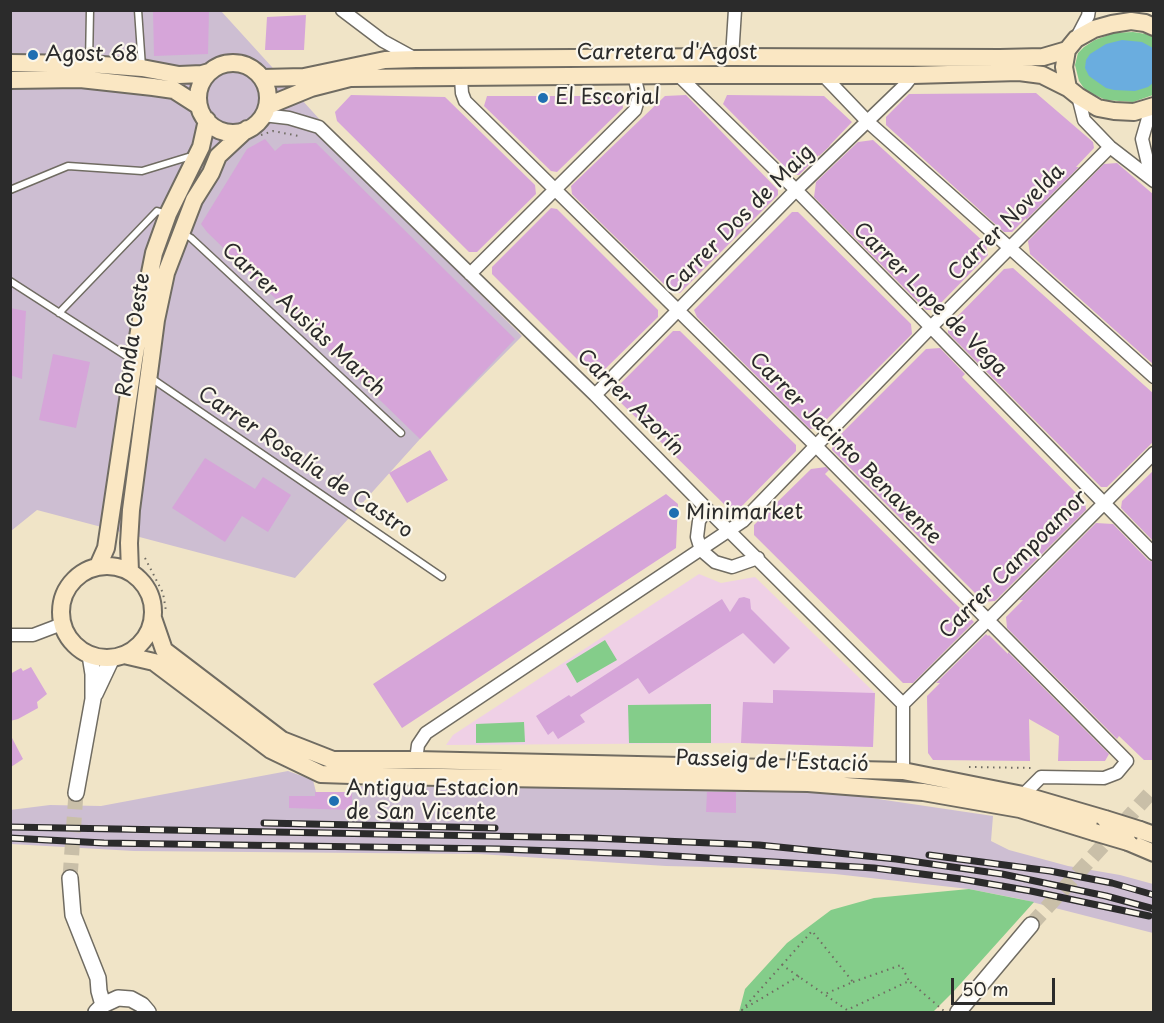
<!DOCTYPE html>
<meta charset="utf-8">
<style>
body{margin:0}
#map{position:relative;width:1164px;height:1023px;overflow:hidden;background:#f0e4c7;font-family:"Playpen Sans",sans-serif}
canvas{display:block}
.frame{position:absolute;inset:0;border:12px solid #2b2b2b;pointer-events:none}
.scale{position:absolute;left:951px;top:978px;width:104px;height:27px;box-sizing:border-box;border:3px solid #2b2b2b;border-top:0;padding-left:8px;font-size:18px;line-height:21px;white-space:nowrap;color:#2b2b2b;-webkit-text-stroke:4px #fbf7ec;paint-order:stroke}
</style>
<div id="map">
<canvas width="1164" height="1023"></canvas>
<div class="frame"></div>
<div class="scale">50 m</div>
</div>
<script>
const ctx = document.querySelector('canvas').getContext('2d');
ctx.lineJoin = 'round';
function fillPath(path, color) { ctx.fillStyle = color; ctx.fill(path, 'evenodd'); }
const shape = rows => new Path2D(rows.map(r => 'M' + r).join(''));
function trace(path, color, width, dash) { ctx.strokeStyle = color; ctx.lineWidth = width; ctx.lineCap = dash ? 'butt' : 'round'; ctx.setLineDash(dash || []); ctx.stroke(path); }
function label(font, color, halo, rows, align = 'center') {
  ctx.font = font + ' "Playpen Sans",sans-serif'; ctx.lineWidth = 4.5; ctx.setLineDash([]); ctx.textBaseline = 'middle'; ctx.strokeStyle = halo; ctx.fillStyle = color; for (const [text, x, y, turn = 0] of rows) {
    ctx.save(); ctx.translate(x, y); ctx.rotate((+turn || 0) * Math.PI / 180); ctx.textAlign = isNaN(turn) ? turn : align; if (halo) ctx.strokeText(text, 0, 0); ctx.fillText(text, 0, 0); ctx.restore();
  }
}
const built = shape([
 [699,574,721,583,755,577,875,693,873,747,741,743,446,745,453,735]
]);
const industrial = shape([
 [11,11,221,11,463,277,522,336,420,439,295,578,37,510,11,531],
 [288,771,313,780,316,792,360,792,359,786,783,790,851,795,993,816,991,841,1009,850,1068,866,1120,875,1153,884,1153,933,1020,899,969,889,835,874,749,868,666,866,479,854,134,851,11,844,10,810,50,805,101,806]
]);
const green = shape([
 [1133,32,1146,34,1153,37,1153,95,1133,102,1106,100,1086,91,1079,81,1075,65,1078,53,1084,47,1095,40,1114,33],
 [605,640,617,660,577,683,566,664],
 [711,704,711,743,629,743,628,705],
 [524,722,525,742,476,743,476,724],
 [969,889,1034,902,954,991,933,1012,739,1012,745,989,787,943,831,910,874,898]
]);
const water = shape([
 [1122,40,1142,42,1153,48,1153,83,1148,87,1135,91,1114,90,1106,88,1089,76,1085,68,1086,60,1090,54,1106,44]
]);
const building = shape([
 [153,10,209,10,208,54,154,56],
 [306,15,304,50,265,50,267,17],
 [1036,93,1093,142,1094,148,1076,167,1079,167,1026,220,1026,218,1012,232,1004,232,886,125,886,117,909,94],
 [351,95,445,97,535,185,536,194,477,252,469,252,337,121,335,112],
 [686,95,778,190,778,195,680,293,673,293,604,226,572,194,571,186,665,96],
 [727,95,824,96,852,122,829,146,831,145,819,156,819,155,799,175,793,175,723,104],
 [487,96,622,96,623,108,557,172,551,171,484,106],
 [265,139,275,151,283,144,316,143,515,339,420,439,207,232,201,224,247,149],
 [873,140,986,244,988,255,934,310,926,310,814,197,816,182,858,142],
 [1117,163,1154,195,1154,365,1030,254,1028,241,1104,164],
 [551,208,557,209,658,310,658,317,601,373,592,374,492,274,492,267],
 [792,212,798,212,911,324,912,334,818,428,810,429,697,317,694,310],
 [1013,268,1154,394,1154,441,1107,487,1101,487,948,333,948,326,1004,269],
 [10,308,26,311,22,379,10,375],
 [673,331,680,331,796,445,796,451,740,508,729,509,615,397,615,389],
 [940,348,965,374,962,377,1085,502,1086,510,995,601,984,602,832,450,832,443,926,349],
 [53,354,90,362,76,428,39,420],
 [430,450,448,480,407,503,389,473],
 [205,458,255,489,263,477,291,495,268,532,242,516,225,542,172,508],
 [826,467,829,470,825,474,974,622,913,683,903,683,754,535,754,525,811,469],
 [1154,470,1154,542,1121,508,1122,501],
 [666,494,678,504,676,548,402,728,373,684],
 [1096,523,1113,524,1148,560,1154,562,1154,760,1144,760,1119,736,1117,739,1007,628,1006,617,1023,600,1019,600],
 [744,597,750,599,751,609,790,648,774,664,743,633,649,694,638,678,580,715,585,722,558,739,553,731,548,735,536,716,569,695,571,697,722,599,730,612,739,598],
 [986,634,988,636,989,635,1008,654,1008,652,1109,754,1105,761,1058,761,1059,736,1029,719,1030,761,933,760,928,753,927,696,940,683,936,683],
 [31,667,47,694,37,702,38,708,18,719,10,721,10,674,21,668,23,671],
 [773,690,875,693,873,747,741,743,743,702,773,703],
 [11,736,23,759,11,767],
 [315,792,352,792,352,810,289,808,289,796,315,796],
 [707,792,736,792,736,813,706,812]
]);
const tertiaryTunnel = shape([
 [70,878,76,793],
 [1031,925,1154,789]
]);
const path = shape([
 [261,135,273,131,299,136],
 [145,558,163,593,166,611],
 [969,767,1033,768],
 [782,965,812,931,853,982,825,994],
 [799,976,742,1010,782,965,847,1010,909,981,944,1011],
 [853,982,901,965,909,981]
]);
const service = shape([
 [138,10,142,67],
 [89,64,90,10],
 [10,190,68,166,142,171,188,157,194,159],
 [182,233,191,238,401,433],
 [10,281,131,359],
 [59,313,157,211,167,214],
 [151,378,442,577]
]);
const minor = shape([
 [342,10,383,41,416,59],
 [1076,39,1088,16,1089,10],
 [732,57,735,10],
 [678,75,796,190,1154,554],
 [823,75,867,121,1010,248,1154,377],
 [461,78,462,93,465,101,816,446,1127,761,1117,773,1104,778,1041,777,1023,795],
 [1078,96,1084,120,1110,147,1154,181],
 [1151,108,1142,139,1148,164,1154,174],
 [263,115,289,118,319,127,595,395,707,509,903,704,903,771],
 [470,274,635,110,639,96,634,75],
 [595,395,796,190,905,85,913,75],
 [707,509,699,521,697,537,701,550,715,562,732,567,758,558],
 [10,635,33,635,62,624],
 [903,704,988,620,1154,453],
 [416,760,418,745,426,733,743,521,930,328,1110,147]
]);
const tertiary = shape([
 [95,694,112,658],
 [76,793,93,699,93,674,90,655],
 [70,878,73,915,98,978,99,991,103,1005],
 [96,1012,103,1005,118,998,131,999,142,1005,148,1012],
 [958,1012,1031,925]
]);
const secondary = shape([
 [10,63,89,64,142,68,179,75,202,74,209,72],
 '198 98a35 35 0 1 1 70 0a35 35 0 1 1-70 0Z',
 [262,78,304,77,385,60,416,59,732,57,1000,58,1043,57,1067,50],
 [10,80,80,79,153,87,174,90,199,106],
 [1068,88,1064,67,1067,50,1076,39,1094,29,1112,24,1131,21,1145,23,1154,27],
 [267,106,311,88,350,78,678,75,913,75,1019,72,1042,75,1068,88,1078,96,1098,108,1114,111,1134,112,1154,106],
 [98,566,106,548,134,360,143,308,154,253,168,214,201,147,207,120],
 '61 612a46 46 0 1 1 92 0a46 46 0 1 1-92 0Z',
 [130,572,129,543,131,510,156,320,166,273,194,200,211,173,218,156,247,129],
 [153,618,164,650,282,740,333,760,416,760,903,771,1023,795,1105,819],
 [124,655,154,662,271,750,321,774,381,776,808,783,923,792,1020,809,1094,832],
 [1140,830,1154,835],
 [1128,842,1154,853]
]);
const rail = shape([
 [264,823,495,828],
 [10,827,591,838,759,845,896,859,1002,874,1106,896,1154,909],
 [10,838,104,843,498,849,641,854,874,868,961,879,1031,891,1149,916],
 [929,855,1050,871,1112,883,1154,895]
]);
const secondaryBridge = shape([
 [1105,819,1140,830],
 [1094,832,1128,842]
]);
const markers = [
 [33,55,6,"#1f6fb2"],
 [543,98,6,"#1f6fb2"],
 [674,513,6,"#1f6fb2"],
 [334,801,6,"#1f6fb2"]
];
const streetNames = [
 ["Carretera d'Agost",667,53],
 ["Carrer Dos de Maig",740,220,-45],
 ["Carrer Novelda",1007,223,-45],
 ["Carrer Lope de Vega",930,300,45],
 ["Carrer Ausiàs March",303,320,43],
 ["Ronda Oeste",134,335,-81],
 ["Carrer Azorín",630,403,45],
 ["Carrer Jacinto Benavente",845,449,45],
 ["Carrer Rosalía de Castro",305,463,34],
 ["Carrer Campoamor",1014,565,-45],
 ["Passeig de l'Estació",772,762,2]
];
const poiNames = [
 ["Agost 68",45,55],
 ["El Escorial",555,98],
 ["Minimarket",686,513],
 ["Antigua Estacion",346,789],
 ["de San Vicente",346,813]
];
fillPath(built, '#efd0e6');
fillPath(industrial, '#cdbed2');
fillPath(green, '#84cd8a');
fillPath(water, '#6aaddf');
fillPath(building, '#d6a5d9');
trace(tertiaryTunnel, '#c9bfa8', 15, [15, 8]);
trace(service, '#706c62', 9);
trace(minor, '#706c62', 15);
trace(tertiary, '#706c62', 18);
trace(secondary, '#706c62', 20);
trace(path, '#706c62', 2, [1.5, 4.5]);
trace(service, '#fff', 6);
trace(minor, '#fff', 12);
trace(tertiary, '#fff', 15);
trace(secondary, '#fae7c3', 16);
trace(rail, '#2b2b2b', 7);
trace(rail, '#fbf7ec', 4.5, [14]);
trace(secondaryBridge, '#706c62', 20, []);
trace(secondaryBridge, '#fae7c3', 16);
for (const [x, y, r, color] of markers) { const dot = new Path2D(); dot.arc(x, y, r, 0, 2 * Math.PI); ctx.fillStyle = color; ctx.fill(dot); trace(dot, '#fbf7ec', 2); }
label('21px', '#2b2b2b', '#fbf7ec', streetNames);
label('21px', '#2b2b2b', '#fbf7ec', poiNames, 'left');
</script>
